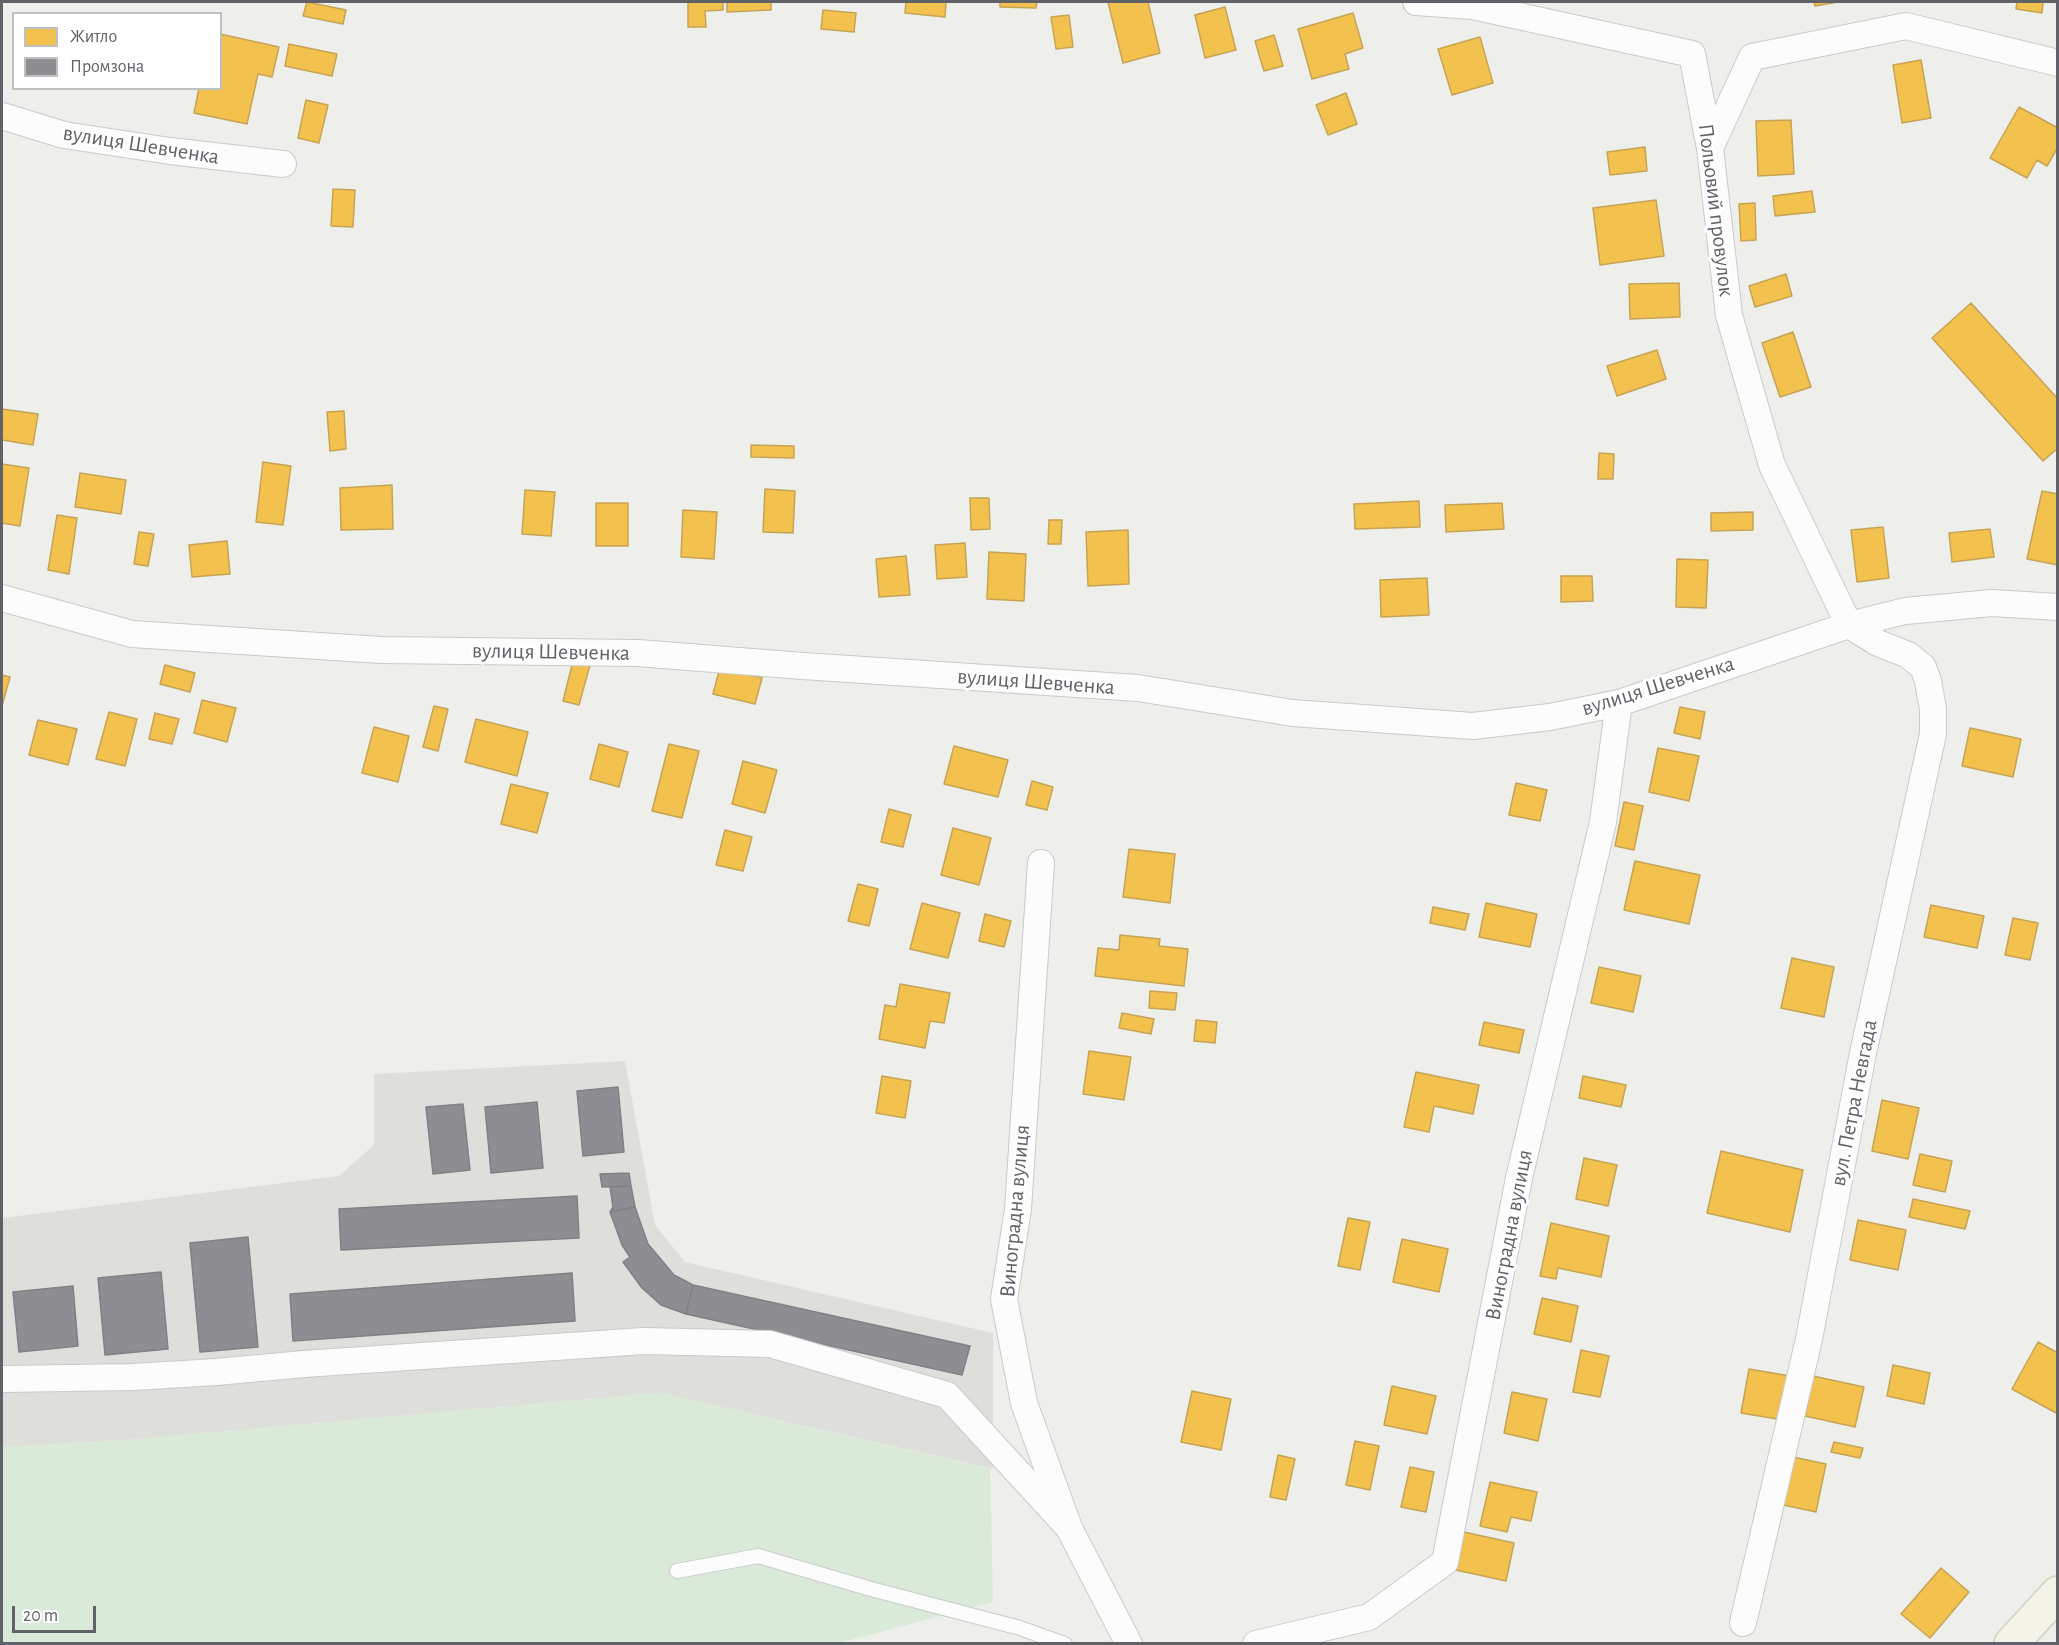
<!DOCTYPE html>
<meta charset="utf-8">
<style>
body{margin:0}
#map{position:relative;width:2059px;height:1645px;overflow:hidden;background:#eeeeea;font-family:"Alegreya Sans",sans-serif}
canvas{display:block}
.frame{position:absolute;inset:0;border:3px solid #606267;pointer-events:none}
.legend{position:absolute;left:12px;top:12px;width:210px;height:78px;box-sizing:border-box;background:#fff;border:2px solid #bfc0c2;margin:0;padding:8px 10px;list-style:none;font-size:18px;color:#606267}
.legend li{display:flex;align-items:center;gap:12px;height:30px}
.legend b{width:30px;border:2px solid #bfc0c2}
.scale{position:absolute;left:12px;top:1606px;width:84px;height:27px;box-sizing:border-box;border:3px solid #606267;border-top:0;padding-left:8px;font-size:18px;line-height:21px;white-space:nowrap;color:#606267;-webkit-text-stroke:4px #fff;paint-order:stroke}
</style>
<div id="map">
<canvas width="2059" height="1645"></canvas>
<div class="frame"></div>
<ul class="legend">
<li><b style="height:16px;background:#f2c14e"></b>Житло</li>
<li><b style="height:16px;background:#8d8d92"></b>Промзона</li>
</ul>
<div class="scale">20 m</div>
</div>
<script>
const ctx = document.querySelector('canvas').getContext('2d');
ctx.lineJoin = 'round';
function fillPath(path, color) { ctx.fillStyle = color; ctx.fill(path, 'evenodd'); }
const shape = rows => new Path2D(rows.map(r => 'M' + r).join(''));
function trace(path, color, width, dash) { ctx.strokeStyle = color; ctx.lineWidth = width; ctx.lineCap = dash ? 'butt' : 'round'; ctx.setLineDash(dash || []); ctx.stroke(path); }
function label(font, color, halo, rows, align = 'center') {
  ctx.font = font + ' "Alegreya Sans",sans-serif'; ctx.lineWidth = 6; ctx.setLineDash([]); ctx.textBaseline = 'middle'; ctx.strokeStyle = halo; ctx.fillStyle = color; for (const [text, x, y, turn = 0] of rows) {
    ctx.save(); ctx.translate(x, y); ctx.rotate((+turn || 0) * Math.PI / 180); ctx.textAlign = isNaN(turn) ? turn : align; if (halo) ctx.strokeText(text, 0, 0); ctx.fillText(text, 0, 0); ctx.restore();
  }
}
const industrial = shape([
 [625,1061,655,1225,685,1262,993,1333,993,1469,660,1393,116,1441,2,1447,2,1218,339,1176,374,1145,374,1074]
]);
const green = shape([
 [660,1393,990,1469,993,1602,835,1644,2,1643,2,1447,116,1441]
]);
const homes = shape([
 [307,2,346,10,343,24,303,16,307,2],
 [688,2,723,2,723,10,705,11,706,27,688,27,688,2],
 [727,2,771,2,771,10,727,12,727,2],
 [906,2,946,2,945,17,905,13,906,2],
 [1000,2,1037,2,1036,8,1000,7,1000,2],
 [1108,2,1148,2,1160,53,1123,63,1108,2],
 [1814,2,1838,2,1815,6,1814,2],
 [2017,2,2043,2,2042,13,2016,9,2017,2],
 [1225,7,1236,50,1205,58,1195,15,1225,7],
 [823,10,856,13,854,32,821,29,823,10],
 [1353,13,1363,48,1345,54,1349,69,1312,79,1298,29,1353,13],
 [1069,15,1073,47,1056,49,1051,17,1069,15],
 [220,34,279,47,272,77,258,74,247,124,194,113,199,88,220,88,220,34],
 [1274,35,1283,66,1264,71,1255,41,1274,35],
 [1480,37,1493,83,1452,95,1438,49,1480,37],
 [289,44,337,54,332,76,285,66,289,44],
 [1921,60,1931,118,1902,123,1893,65,1921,60],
 [1346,93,1357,124,1328,135,1316,105,1346,93],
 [306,100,328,105,319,143,298,138,306,100],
 [2019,107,2058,128,2058,147,2047,166,2037,160,2027,178,1990,158,2019,107],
 [1791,120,1794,174,1758,176,1756,121,1791,120],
 [1645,147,1647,171,1610,175,1607,152,1645,147],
 [333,189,355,190,353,227,331,226,333,189],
 [1812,191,1815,212,1775,216,1773,196,1812,191],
 [1656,200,1664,256,1600,265,1593,208,1656,200],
 [1755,203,1756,240,1741,241,1739,204,1755,203],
 [1786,274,1792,296,1755,307,1749,286,1786,274],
 [1679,283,1680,317,1630,319,1629,284,1679,283],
 [1971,303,2058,399,2058,448,2043,461,1932,338,1971,303],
 [1793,332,1811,387,1780,397,1762,343,1793,332],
 [1657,350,1666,379,1617,396,1607,366,1657,350],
 [2,409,38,414,33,445,2,440,2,409],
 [344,411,346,449,330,451,327,412,344,411],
 [751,445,794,446,794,458,751,457,751,445],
 [1599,453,1614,454,1613,479,1598,479,1599,453],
 [263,462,291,466,283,525,256,522,263,462],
 [2,464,29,468,20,526,2,523,2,464],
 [80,473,126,480,121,514,75,507,80,473],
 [392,485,393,529,341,530,340,488,392,485],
 [765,489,795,491,793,533,763,532,765,489],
 [525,490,555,492,551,536,522,534,525,490],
 [2042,491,2058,494,2058,565,2027,559,2042,491],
 [970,498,989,498,990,529,971,530,970,498],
 [1419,501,1420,527,1355,529,1354,504,1419,501],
 [596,503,628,503,628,546,596,546,596,503],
 [1502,503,1504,529,1446,532,1445,505,1502,503],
 [683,510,717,512,714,559,681,557,683,510],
 [1753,512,1753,530,1711,531,1711,513,1753,512],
 [57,515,77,518,69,574,48,570,57,515],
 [1049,520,1062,520,1061,544,1048,544,1049,520],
 [1883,527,1889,578,1857,582,1851,530,1883,527],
 [1990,529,1994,557,1952,562,1949,533,1990,529],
 [1128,530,1129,584,1088,586,1086,532,1128,530],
 [139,532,154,534,148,566,134,564,139,532],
 [227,541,230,574,192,577,189,545,227,541],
 [965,543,967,577,937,579,935,545,965,543],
 [989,552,1026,554,1024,601,987,599,989,552],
 [906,556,910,595,879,597,876,559,906,556],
 [1677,559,1708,560,1706,608,1676,607,1677,559],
 [1561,576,1592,576,1593,601,1561,602,1561,576],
 [1427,578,1429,615,1381,617,1380,580,1427,578],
 [573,661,590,665,579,705,563,701,573,661],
 [165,665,195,673,190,692,160,684,165,665],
 [720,667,762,678,755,704,713,694,720,667],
 [2,675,10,677,2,706,2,675],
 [202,700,236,708,227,742,194,733,202,700],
 [434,706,448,709,438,751,423,747,434,706],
 [1680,707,1705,712,1700,739,1674,733,1680,707],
 [109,712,137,719,125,766,96,759,109,712],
 [155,713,179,719,172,744,149,739,155,713],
 [476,719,528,732,517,776,465,762,476,719],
 [38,720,77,729,68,765,29,755,38,720],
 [374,727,409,736,398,782,362,773,374,727],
 [1970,728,2021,739,2013,777,1962,766,1970,728],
 [599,744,628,752,619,787,590,779,599,744],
 [669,744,699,751,682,818,652,811,669,744],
 [954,746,1008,760,998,797,944,784,954,746],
 [1658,748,1699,756,1689,801,1649,792,1658,748],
 [743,761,777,770,765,813,732,804,743,761],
 [1032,781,1053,787,1047,810,1026,805,1032,781],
 [1516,783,1547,790,1540,821,1509,815,1516,783],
 [511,784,548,793,537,833,501,824,511,784],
 [1624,802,1643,806,1634,850,1615,846,1624,802],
 [889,809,911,815,903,847,881,842,889,809],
 [953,828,991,838,979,885,941,875,953,828],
 [725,830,752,837,743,871,716,865,725,830],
 [1129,849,1175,854,1170,903,1123,897,1129,849],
 [1635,861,1700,875,1689,924,1624,910,1635,861],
 [858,884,878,889,869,926,848,921,858,884],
 [922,903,960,913,948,958,910,949,922,903],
 [1486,903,1537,914,1530,947,1479,937,1486,903],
 [1931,905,1984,916,1977,948,1924,937,1931,905],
 [1433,907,1469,914,1465,930,1430,923,1433,907],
 [985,914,1011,921,1004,947,979,941,985,914],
 [2013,918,2038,923,2030,960,2005,955,2013,918],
 [1120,935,1160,939,1159,946,1188,949,1184,986,1095,976,1098,948,1119,950,1120,935],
 [1792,958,1834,967,1824,1017,1781,1008,1792,958],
 [1599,967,1641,976,1633,1012,1591,1003,1599,967],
 [900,984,950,993,944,1023,930,1021,925,1048,879,1039,885,1005,896,1007,900,984],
 [1150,991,1177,993,1175,1010,1149,1008,1150,991],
 [1122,1013,1154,1019,1151,1034,1119,1028,1122,1013],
 [1196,1020,1217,1022,1215,1043,1194,1041,1196,1020],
 [1484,1022,1524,1030,1519,1053,1479,1045,1484,1022],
 [1089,1051,1131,1057,1124,1100,1083,1094,1089,1051],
 [1416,1072,1479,1085,1473,1114,1434,1106,1429,1132,1404,1127,1416,1072],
 [882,1076,911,1081,905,1118,876,1113,882,1076],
 [1583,1076,1626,1085,1621,1107,1579,1098,1583,1076],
 [1882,1100,1919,1108,1908,1159,1872,1151,1882,1100],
 [1721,1151,1803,1170,1790,1232,1707,1213,1721,1151],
 [1920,1154,1952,1161,1945,1192,1913,1185,1920,1154],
 [1584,1158,1617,1165,1608,1206,1576,1199,1584,1158],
 [1913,1199,1970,1211,1965,1229,1909,1217,1913,1199],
 [1348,1218,1370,1222,1360,1270,1338,1266,1348,1218],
 [1858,1220,1906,1230,1898,1270,1850,1260,1858,1220],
 [1551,1223,1609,1236,1601,1277,1558,1268,1556,1279,1540,1276,1551,1223],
 [1402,1239,1448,1249,1439,1292,1393,1282,1402,1239],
 [1542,1298,1578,1306,1571,1342,1534,1334,1542,1298],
 [2038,1342,2058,1353,2058,1414,2012,1389,2038,1342],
 [1581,1350,1609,1356,1600,1397,1573,1392,1581,1350],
 [1893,1365,1930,1373,1924,1404,1887,1396,1893,1365],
 [1749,1369,1790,1376,1783,1420,1741,1413,1749,1369],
 [1813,1376,1864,1387,1855,1427,1805,1416,1813,1376],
 [1392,1386,1436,1396,1427,1434,1384,1425,1392,1386],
 [1192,1391,1231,1399,1221,1450,1181,1442,1192,1391],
 [1512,1392,1547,1399,1538,1441,1504,1433,1512,1392],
 [1355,1441,1379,1446,1370,1490,1346,1485,1355,1441],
 [1834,1442,1863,1448,1860,1458,1831,1452,1834,1442],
 [1278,1455,1295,1459,1286,1500,1270,1497,1278,1455],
 [1784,1455,1826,1464,1816,1512,1774,1503,1784,1455],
 [1410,1467,1434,1472,1426,1512,1401,1507,1410,1467],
 [1490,1482,1537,1492,1531,1521,1511,1517,1507,1532,1480,1526,1490,1482],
 [1464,1532,1514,1543,1506,1581,1456,1570,1464,1532],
 [1941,1568,1969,1592,1930,1638,1901,1614,1941,1568]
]);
const industry = shape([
 [618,1087,624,1152,583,1156,577,1091,618,1087],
 [537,1102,543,1168,491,1173,485,1107,537,1102],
 [463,1104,470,1170,433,1174,426,1107,463,1104],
 [629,1173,631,1186,602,1187,600,1174,629,1173],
 [631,1186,635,1207,610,1212,613,1207,610,1187,631,1186],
 [577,1196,579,1238,341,1250,339,1209,577,1196],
 [635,1207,648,1244,674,1275,693,1285,686,1314,661,1305,642,1288,623,1262,630,1257,622,1245,610,1212,635,1207],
 [248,1237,258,1347,200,1352,190,1243,248,1237],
 [161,1272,168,1349,105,1355,98,1278,161,1272],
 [572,1273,575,1321,293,1341,290,1294,572,1273],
 [693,1285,970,1346,962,1375,686,1314,693,1285],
 [73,1286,78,1346,19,1352,13,1292,73,1286]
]);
const lane = shape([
 [677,1571,758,1556,871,1589,1020,1628,1065,1644]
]);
const street = shape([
 [1416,2,1473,6,1692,54,1710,148,1729,315,1772,465,1849,625,1878,643,1908,655,1923,667,1928,681,1933,709,1933,734,1863,1053,1809,1339,1743,1623],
 [2,116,64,135,170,151,283,164],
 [1710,148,1752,57,1906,26,2058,63],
 [2,598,132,634,381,650,638,653,803,666,1138,688,1293,713,1473,726,1550,717,1619,703,1849,625,1905,611,1992,603,2058,607],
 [1041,863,1018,1209,1004,1299,1024,1403,1069,1528,1129,1644],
 [2,1379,134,1377,216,1372,304,1364,644,1341,770,1344,947,1395,1069,1528],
 [1256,1644,1369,1617,1445,1562,1519,1178,1603,822,1619,703]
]);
const primary = shape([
 [2011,1644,2058,1593]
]);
const streetNames = [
 ["вулиця Шевченка",141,145,9],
 ["Польовий провулок",1716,210,83],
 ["вулиця Шевченка",551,652,1],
 ["вулиця Шевченка",1036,682,4],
 ["вулиця Шевченка",1658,686,-17],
 ["вул. Петра Невгада",1854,1103,-79],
 ["Виноградна вулиця",1015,1211,-85],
 ["Виноградна вулиця",1509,1235,-79]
];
fillPath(industrial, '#dededa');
fillPath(green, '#d9ead9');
fillPath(homes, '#f2c14e');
trace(homes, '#c6a456', 1.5);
fillPath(industry, '#8d8d92');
trace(industry, '#808085', 1.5);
trace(lane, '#cacacb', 16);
trace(street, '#cacacb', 28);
trace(primary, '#d4d1ba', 36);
trace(lane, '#fcfcfc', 14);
trace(street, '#fcfcfc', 26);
trace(primary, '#f3f3ea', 33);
label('22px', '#606267', '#fff', streetNames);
</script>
